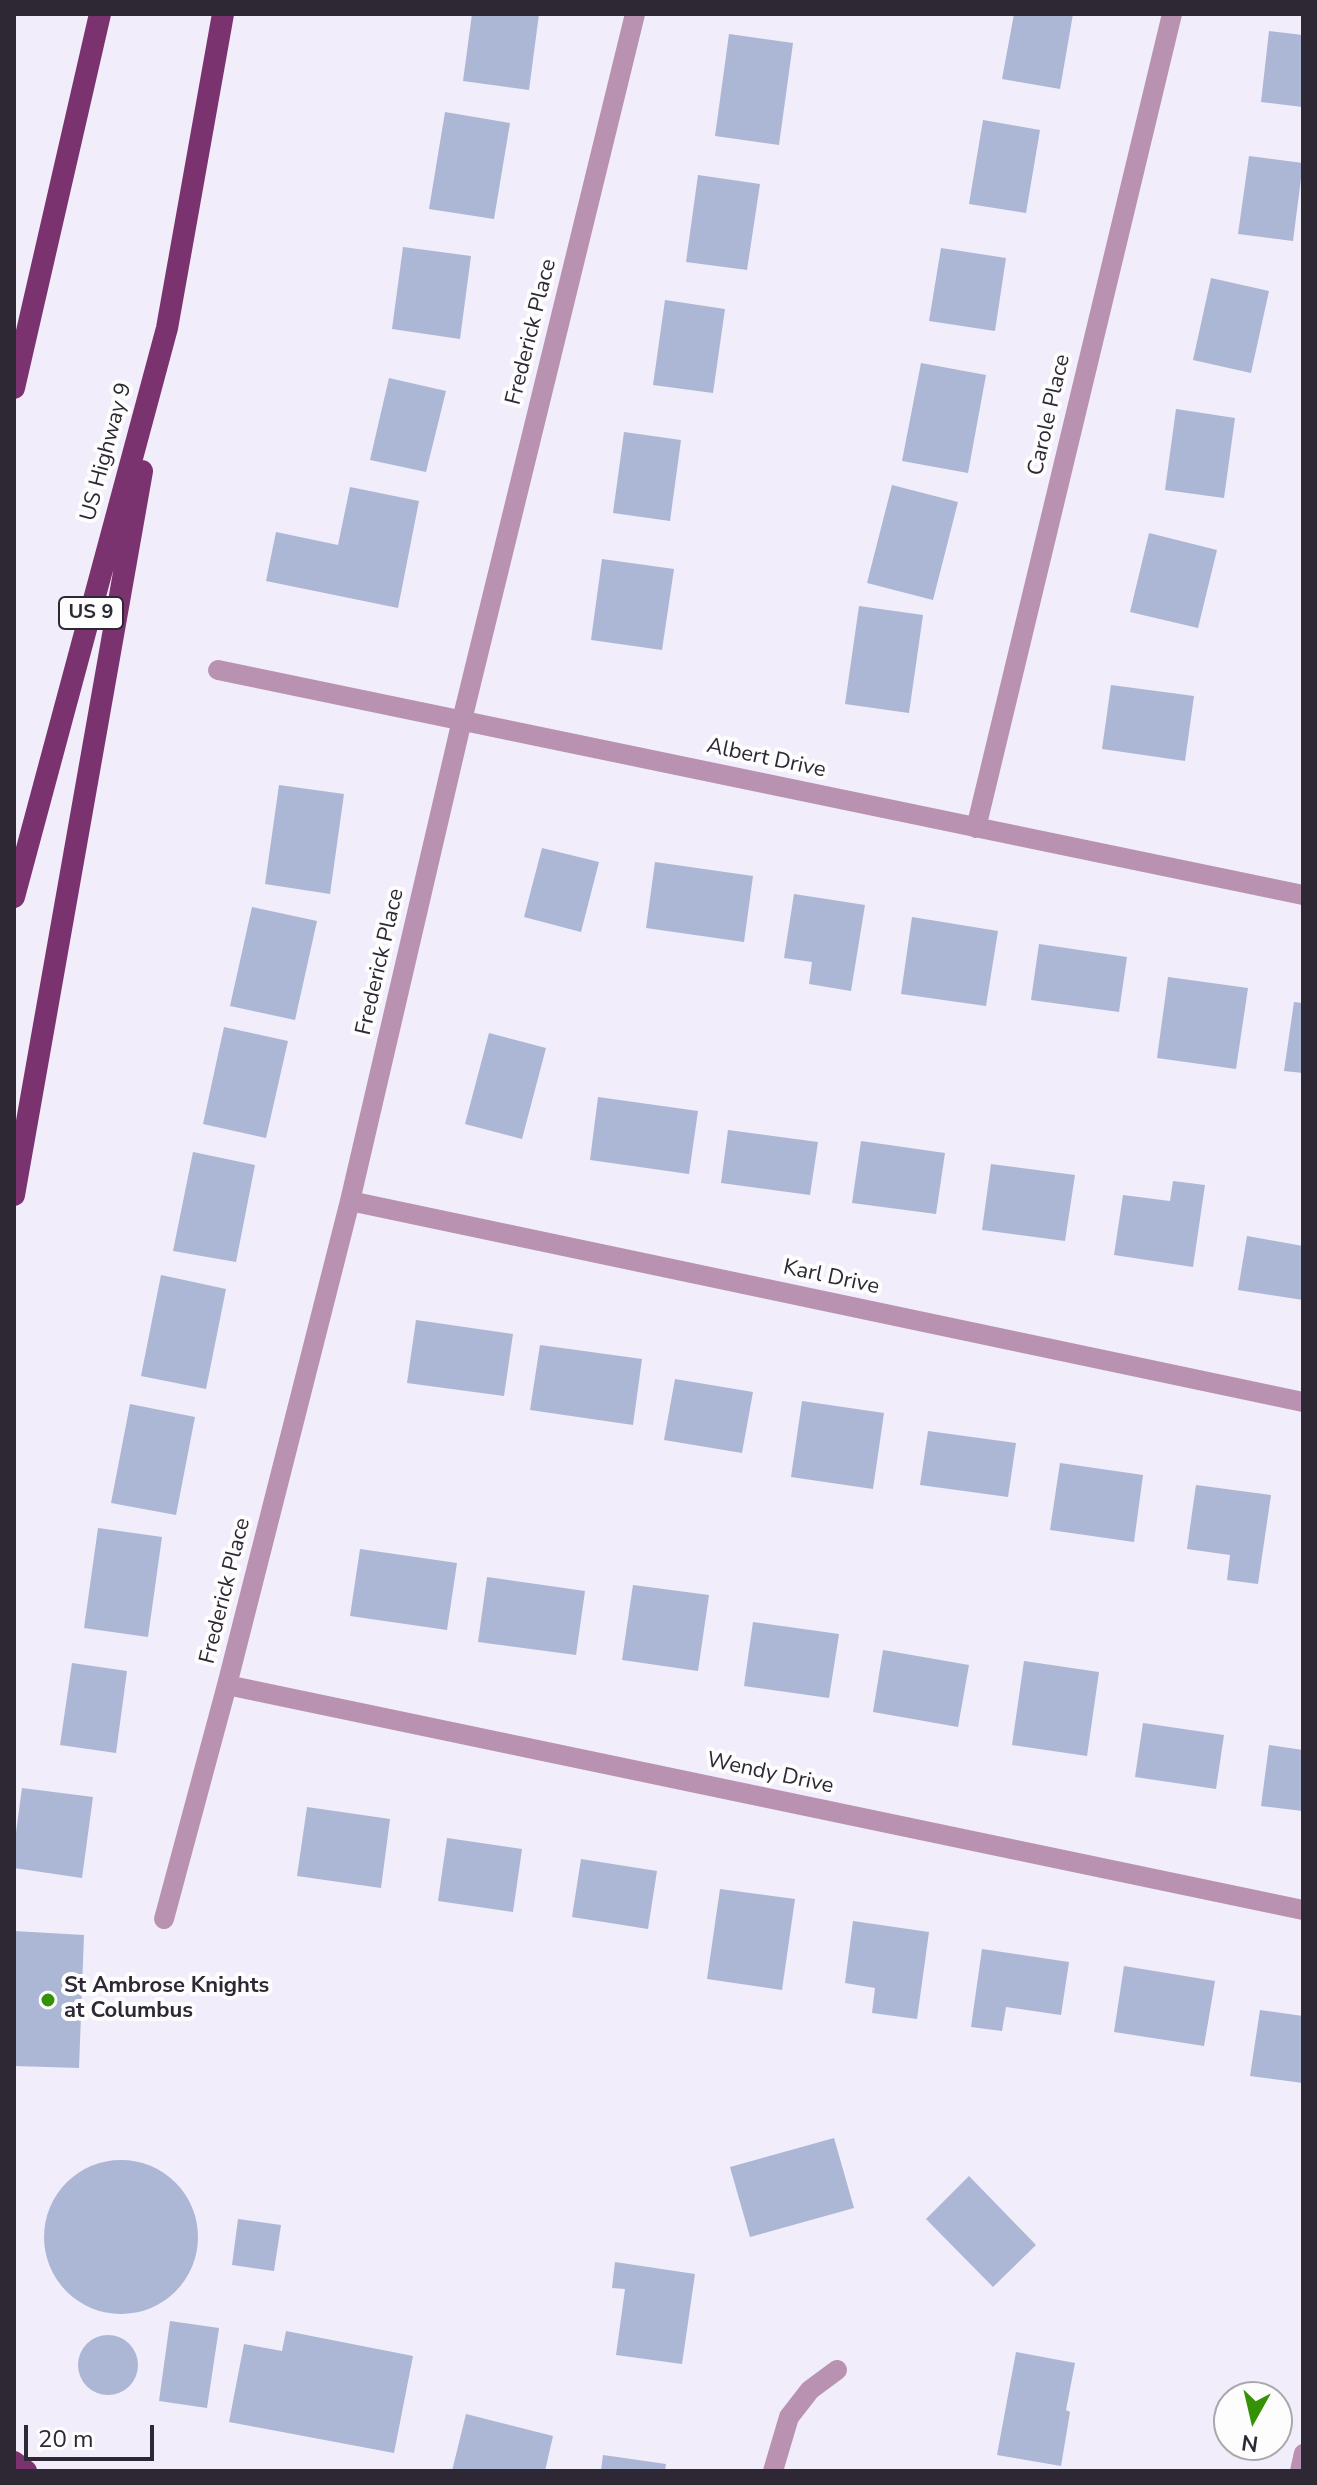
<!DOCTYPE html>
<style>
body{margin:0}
#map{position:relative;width:1317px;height:2485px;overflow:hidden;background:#f1edfa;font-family:"Nunito Sans",sans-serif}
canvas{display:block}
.frame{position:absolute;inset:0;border:16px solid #2d2834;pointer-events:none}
.north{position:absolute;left:1213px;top:2381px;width:80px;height:80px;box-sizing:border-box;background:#fdfdfd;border:2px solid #aaa8ad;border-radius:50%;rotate:188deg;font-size:22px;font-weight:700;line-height:32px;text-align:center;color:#2d2834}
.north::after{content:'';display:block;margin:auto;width:28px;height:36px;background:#359105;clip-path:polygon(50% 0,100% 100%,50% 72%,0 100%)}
.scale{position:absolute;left:24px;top:2425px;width:130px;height:36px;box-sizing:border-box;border:4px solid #2d2834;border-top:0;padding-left:10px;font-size:24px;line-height:28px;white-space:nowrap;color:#2d2834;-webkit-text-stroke:6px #fdfdfd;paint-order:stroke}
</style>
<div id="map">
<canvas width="1317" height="2485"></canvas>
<div class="frame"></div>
<div class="north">N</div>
<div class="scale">20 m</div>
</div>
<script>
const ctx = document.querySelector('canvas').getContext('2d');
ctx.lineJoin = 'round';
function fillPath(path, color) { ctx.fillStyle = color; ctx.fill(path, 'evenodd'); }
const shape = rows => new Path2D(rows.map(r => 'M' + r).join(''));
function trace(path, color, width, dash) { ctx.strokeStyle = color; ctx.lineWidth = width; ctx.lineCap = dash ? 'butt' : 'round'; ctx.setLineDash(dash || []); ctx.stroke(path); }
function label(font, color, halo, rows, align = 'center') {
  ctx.font = font + ' "Nunito Sans",sans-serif'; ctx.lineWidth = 8; ctx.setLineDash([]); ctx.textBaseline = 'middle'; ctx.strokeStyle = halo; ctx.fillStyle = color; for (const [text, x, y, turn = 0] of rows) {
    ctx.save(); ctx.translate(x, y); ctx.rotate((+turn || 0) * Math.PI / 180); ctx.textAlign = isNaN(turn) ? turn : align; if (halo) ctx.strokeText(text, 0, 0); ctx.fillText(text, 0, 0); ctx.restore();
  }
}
const building = shape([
 [472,14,539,14,529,90,463,81],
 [1014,14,1073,14,1060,89,1002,79],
 [1269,31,1303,35,1303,107,1261,102],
 [729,34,793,43,779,145,715,136],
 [445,112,510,123,494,219,429,209],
 [983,120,1040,130,1026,213,969,204],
 [1249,156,1303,163,1293,241,1238,234],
 [698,175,760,184,747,270,686,262],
 [403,247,471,256,460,339,392,329],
 [941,248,1006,258,995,331,929,321],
 [1211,278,1269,291,1251,373,1193,360],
 [665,300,725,309,713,393,653,385],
 [921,363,986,375,968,473,902,461],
 [389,378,446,391,426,472,370,460],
 [1176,409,1235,418,1224,498,1165,490],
 [624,432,681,440,670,521,613,513],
 [892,485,958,502,933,600,867,583],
 [350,487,419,501,398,608,266,581,276,532,338,545],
 [1149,533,1217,550,1198,628,1130,612],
 [602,559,674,569,662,650,591,640],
 [859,606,923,615,909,713,845,704],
 [1111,685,1194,696,1185,761,1102,749],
 [279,785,344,794,330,894,265,884],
 [542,848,599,862,581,932,524,917],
 [655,862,753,876,744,942,646,928],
 [794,894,865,905,851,991,809,984,812,962,784,958],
 [252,907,317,921,295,1020,230,1006],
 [912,917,998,931,986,1006,901,994],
 [1039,944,1127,957,1119,1012,1031,1000],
 [1168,977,1248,988,1236,1069,1157,1058],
 [1294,1002,1303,1003,1303,1073,1284,1071],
 [224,1027,288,1041,266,1138,203,1124],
 [489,1033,546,1048,522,1139,465,1124],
 [598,1097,698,1111,689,1174,590,1160],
 [728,1130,818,1142,810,1195,721,1183],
 [861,1141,945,1153,936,1214,852,1203],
 [193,1152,255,1165,236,1262,173,1251],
 [991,1164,1075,1175,1065,1241,982,1230],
 [1173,1181,1205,1185,1193,1267,1114,1255,1123,1195,1170,1201],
 [1247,1236,1303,1246,1303,1300,1238,1290],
 [161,1275,226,1289,206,1389,141,1376],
 [416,1320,513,1334,504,1396,407,1383],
 [540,1345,642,1359,633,1425,530,1410],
 [675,1379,753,1392,742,1453,664,1440],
 [802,1401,884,1413,873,1489,791,1477],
 [130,1404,195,1417,176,1515,111,1503],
 [928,1431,1016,1443,1008,1497,920,1485],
 [1060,1463,1143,1475,1134,1542,1050,1530],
 [1196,1485,1271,1495,1258,1584,1227,1580,1230,1555,1187,1549],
 [98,1528,162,1537,148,1637,84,1628],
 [360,1549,457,1563,447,1630,350,1616],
 [487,1577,585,1591,576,1655,478,1642],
 [633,1585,709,1595,698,1671,622,1660],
 [753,1622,839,1634,829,1698,744,1686],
 [883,1650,969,1665,958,1727,873,1712],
 [1024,1661,1099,1672,1087,1756,1012,1745],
 [72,1663,127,1671,116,1753,60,1745],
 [1143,1723,1224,1735,1216,1789,1135,1777],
 [1269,1745,1303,1750,1303,1811,1261,1806],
 [22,1788,93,1797,82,1878,14,1868,14,1847],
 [307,1807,390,1819,381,1888,297,1876],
 [447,1838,522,1849,513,1912,438,1901],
 [581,1859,657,1871,648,1929,572,1917],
 [720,1889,795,1899,782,1990,707,1979],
 [853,1921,929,1932,917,2019,872,2013,875,1988,845,1983],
 [14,1931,84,1935,79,2068,14,2066],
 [982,1949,1069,1962,1061,2015,1006,2007,1002,2031,971,2027],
 [1124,1966,1215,1981,1204,2046,1114,2032],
 [1260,2010,1303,2016,1303,2083,1250,2076],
 [834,2138,854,2208,750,2237,730,2167],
 '44 2237a77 77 0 1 1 154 0a77 77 0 1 1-154 0Z',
 [969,2176,1036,2245,993,2287,926,2219],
 [238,2219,281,2225,274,2271,232,2265],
 [615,2262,695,2274,682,2364,616,2355,625,2289,612,2288],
 [170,2321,219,2328,207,2408,159,2401],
 [286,2331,413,2356,394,2453,229,2422,244,2344,282,2351],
 '78 2365a30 30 0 1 1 60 0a30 30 0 1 1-60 0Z',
 [1016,2352,1075,2363,1066,2410,1070,2412,1061,2466,997,2455],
 [466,2414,553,2436,545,2471,452,2471],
 [603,2455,666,2464,665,2471,601,2471]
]);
const service = shape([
 [1299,2471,1303,2453]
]);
const minor = shape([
 [218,670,1303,895],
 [976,828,1172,14],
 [350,1201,1303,1402],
 [227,1685,1303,1910],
 [164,1919,227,1685,350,1201,462,720,635,14],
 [773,2471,789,2417,810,2390,837,2370]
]);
const trunk = shape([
 [14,388,100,14],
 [14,897,167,328,223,14],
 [14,1195,142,471],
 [14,2462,26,2471]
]);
const markers = [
 [48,2000,8,"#359105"]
];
const shields = [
 [91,613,64]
];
const shieldNames = [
 ["US 9",91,613]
];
const streetNames = [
 ["Frederick Place",532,332,-76],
 ["Carole Place",1050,415,-77],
 ["US Highway 9",107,452,-75],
 ["Albert Drive",766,759,12],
 ["Frederick Place",381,962,-77],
 ["Karl Drive",831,1278,12],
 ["Frederick Place",226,1591,-76],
 ["Wendy Drive",770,1774,12]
];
const poiNames = [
 ["St Ambrose Knights",64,1987],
 ["at Columbus",64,2012]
];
fillPath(building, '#acb7d5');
trace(service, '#b892b0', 18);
trace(minor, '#b892b0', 20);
trace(trunk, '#7b3370', 22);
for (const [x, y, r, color] of markers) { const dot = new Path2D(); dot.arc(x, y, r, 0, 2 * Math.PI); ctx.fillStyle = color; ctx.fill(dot); trace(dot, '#fdfdfd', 3); }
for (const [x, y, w] of shields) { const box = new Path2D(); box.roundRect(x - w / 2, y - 16, w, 32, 6); ctx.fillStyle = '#fdfdfd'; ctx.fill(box); trace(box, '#2d2834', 2); }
label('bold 20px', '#2d2834', null, shieldNames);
label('22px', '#2d2834', '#fdfdfd', streetNames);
label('bold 22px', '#2d2834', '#fdfdfd', poiNames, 'left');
</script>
